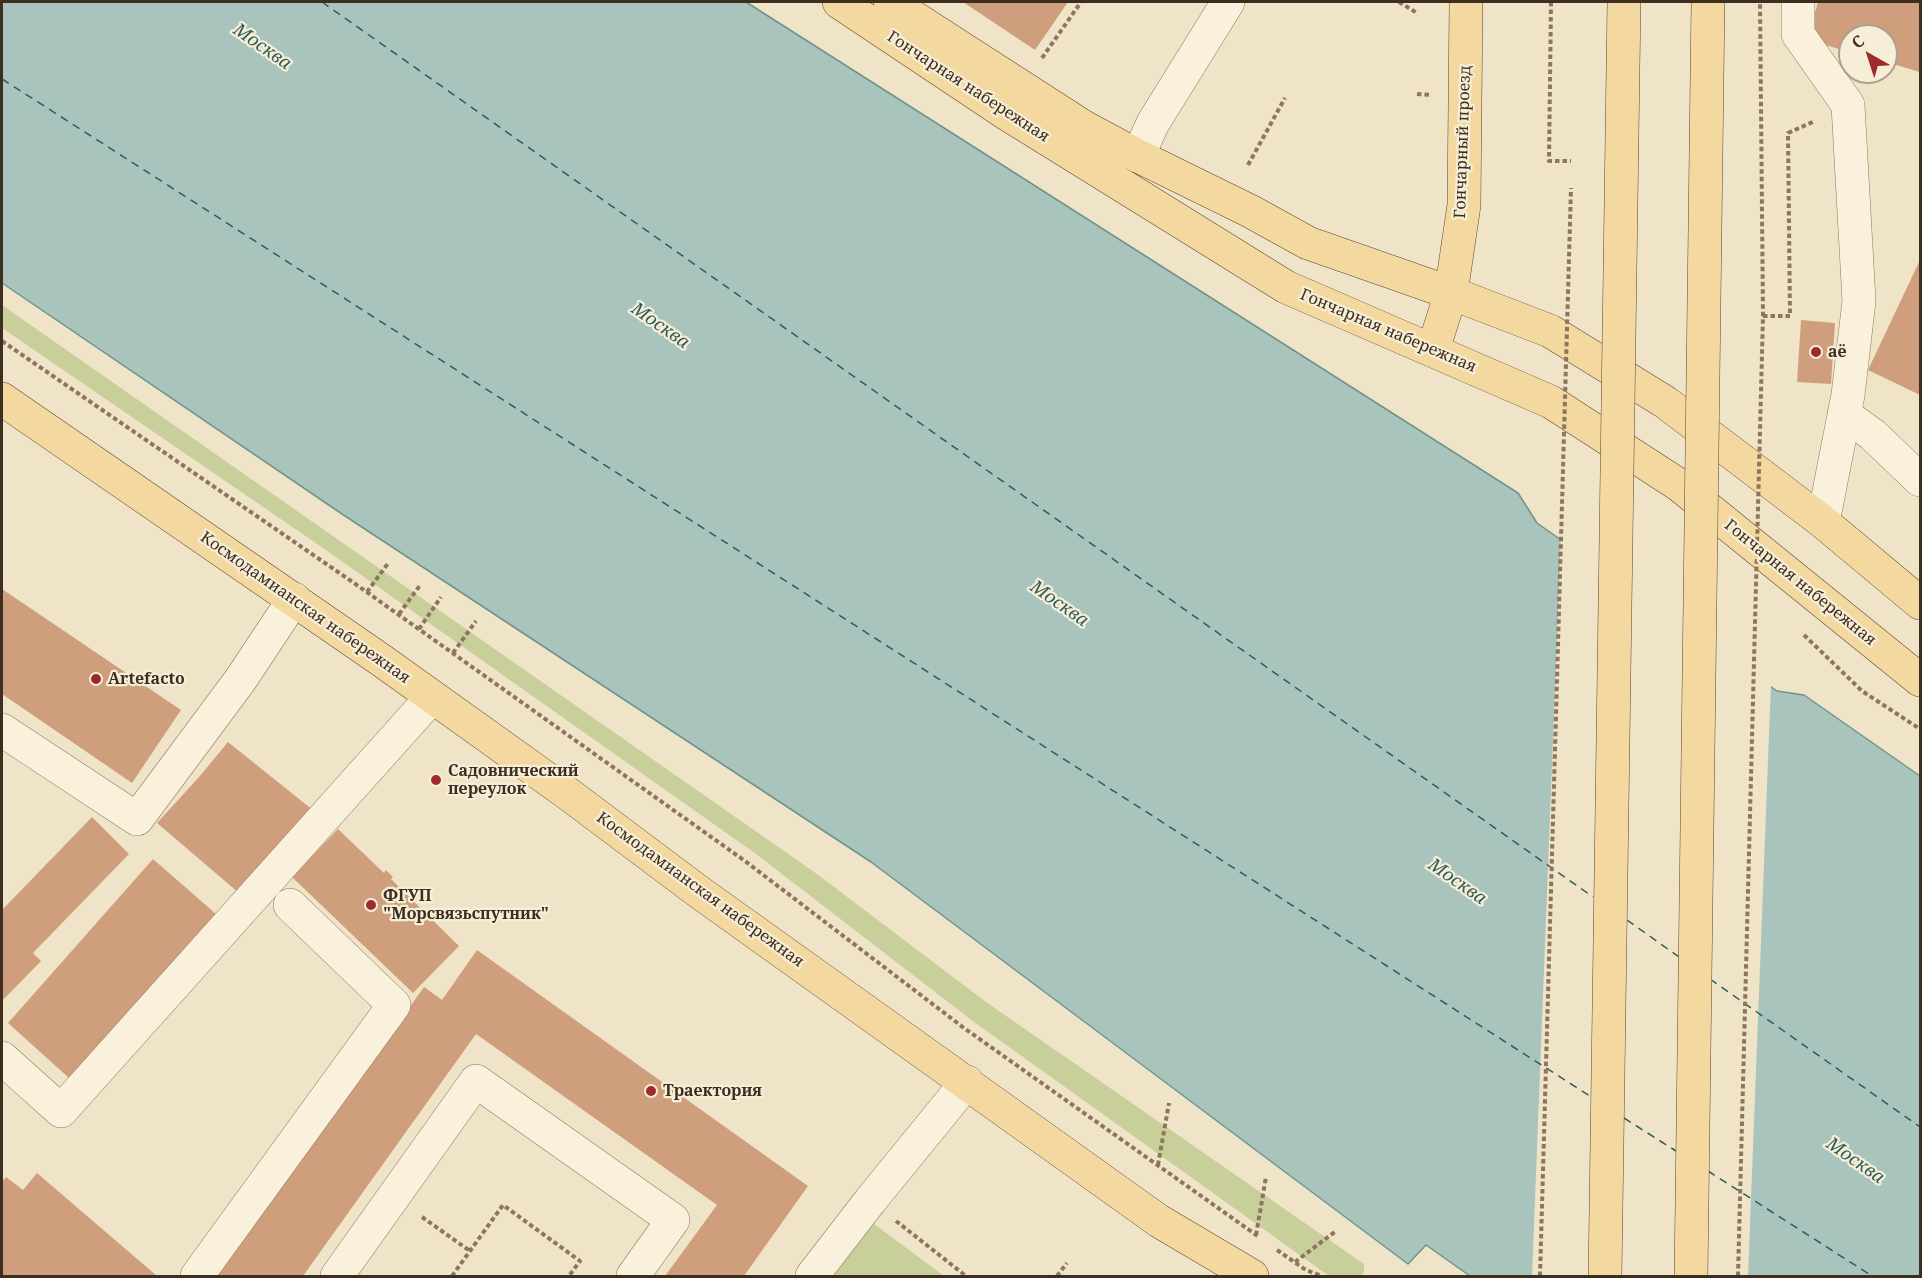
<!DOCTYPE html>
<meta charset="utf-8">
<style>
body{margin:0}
#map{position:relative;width:1922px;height:1278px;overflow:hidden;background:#f0e4c8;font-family:"Noto Serif",serif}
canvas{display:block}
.frame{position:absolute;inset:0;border:3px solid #3d2e20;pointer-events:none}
.north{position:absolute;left:1838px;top:24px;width:60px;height:60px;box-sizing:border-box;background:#f7eed8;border:2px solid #ada18e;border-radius:50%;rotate:321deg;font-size:16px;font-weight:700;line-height:24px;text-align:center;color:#3d2e20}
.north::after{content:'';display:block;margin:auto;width:21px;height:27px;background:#9e2a2b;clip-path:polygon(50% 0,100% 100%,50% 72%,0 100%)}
</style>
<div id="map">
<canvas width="1922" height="1278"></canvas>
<div class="frame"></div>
<div class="north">С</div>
</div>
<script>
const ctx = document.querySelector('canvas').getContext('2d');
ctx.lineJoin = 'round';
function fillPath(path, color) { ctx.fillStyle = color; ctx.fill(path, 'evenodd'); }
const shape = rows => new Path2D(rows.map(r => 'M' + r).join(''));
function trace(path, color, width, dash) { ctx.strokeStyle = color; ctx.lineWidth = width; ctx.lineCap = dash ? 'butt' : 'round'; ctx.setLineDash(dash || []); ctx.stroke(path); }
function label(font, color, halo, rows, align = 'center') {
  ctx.font = font + ' "Noto Serif",serif'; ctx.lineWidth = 4.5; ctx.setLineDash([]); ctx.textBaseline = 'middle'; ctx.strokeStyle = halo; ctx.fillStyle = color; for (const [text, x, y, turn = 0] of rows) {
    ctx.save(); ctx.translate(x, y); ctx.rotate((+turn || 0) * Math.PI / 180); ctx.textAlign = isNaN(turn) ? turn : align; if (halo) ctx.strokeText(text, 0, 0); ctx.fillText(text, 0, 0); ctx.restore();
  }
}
const green = shape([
 [2,305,817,874,986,1002,1364,1264,1364,1272,1361,1276,1329,1276,974,1022,756,854,323,548,2,328],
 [866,1218,944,1276,824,1276]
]);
const water = shape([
 [2,2,746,2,1518,493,1537,523,1777,691,1804,695,1920,776,1920,1276,1470,1276,1426,1245,1408,1264,871,862,342,514,2,283,2,2]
]);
const pier = shape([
 [1561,536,1771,683,1748,1276,1532,1276]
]);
const ferry = shape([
 [322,2,1593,897],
 [2,79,1593,1098],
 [1627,920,1679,957],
 [1710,979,1920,1127],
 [1624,1118,1676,1151],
 [1708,1171,1872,1276]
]);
const building = shape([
 [963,2,1068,2,1035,50],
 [1818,2,1920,2,1920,72,1886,62,1886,36,1850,36,1850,52,1807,40],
 [1920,260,1920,395,1868,370],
 [1801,320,1835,323,1831,384,1797,382],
 [2,589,181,710,132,783,2,694],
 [228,742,314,811,239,893,157,823,199,777],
 [92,817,129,854,33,953,41,961,2,1001,2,910],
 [338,829,384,873,386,870,393,877,391,879,459,946,413,993,292,877],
 [153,859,216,914,69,1078,8,1023],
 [477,950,808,1186,744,1276,665,1276,717,1205,476,1034,303,1276,218,1276,424,987,442,1000],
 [37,1173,51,1185,157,1276,2,1276,2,1182,6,1177,23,1190]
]);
const path = shape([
 [1399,2,1417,13],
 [1551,2,1549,161,1571,161],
 [1042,58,1081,2],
 [1417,94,1431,95],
 [1248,165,1285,98],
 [1763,316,1790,316,1788,133,1815,121],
 [2,341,354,583,745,861,964,1028,1259,1237],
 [367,592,389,562],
 [399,614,421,584],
 [419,629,441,597],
 [1804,635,1862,691,1920,729],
 [453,653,476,621],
 [1158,1165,1169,1103],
 [422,1217,470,1251],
 [896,1221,966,1276],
 [1256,1235,1266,1177],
 [1277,1250,1306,1270,1322,1276],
 [1295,1262,1336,1231],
 [452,1276,503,1205,580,1261,569,1276],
 [1057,1276,1067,1263]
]);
const minor = shape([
 [1798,2,1798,34,1848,105,1859,301,1848,395,1823,522],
 [1138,156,1153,123,1228,2],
 [1844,414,1873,435,1920,480],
 [2,730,137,819,241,679,294,599],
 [2,1058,61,1111,432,697],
 [197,1276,394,1005,290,905],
 [337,1276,476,1081,673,1220,633,1276],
 [812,1276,870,1201,967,1082]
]);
const major = shape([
 [839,2,1007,114,1286,287,1551,402,1679,485,1920,680],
 [890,2,1084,127,1138,156,1250,211,1308,243,1451,293,1550,331,1665,402,1823,522,1920,603],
 [1433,350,1451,293,1464,205,1466,2],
 [2,399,381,660,567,793,699,892,1159,1221,1252,1276]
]);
const pathBridge = shape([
 [1540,1276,1571,188],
 [1738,1276,1763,316,1760,2]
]);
const majorBridge = shape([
 [1605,1276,1624,2],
 [1691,1276,1708,2]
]);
const markers = [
 [1816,352,6,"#9e2a2b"],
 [96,679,6,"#9e2a2b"],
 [436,780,6,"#9e2a2b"],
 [371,905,6,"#9e2a2b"],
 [651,1091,6,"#9e2a2b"]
];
const streetNames = [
 ["Гончарная набережная",968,87,33],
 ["Гончарный проезд",1463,142,-88],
 ["Гончарная набережная",1388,331,23],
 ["Гончарная набережная",1800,583,39],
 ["Космодамианская набережная",305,608,35],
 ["Космодамианская набережная",700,890,36]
];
const poiNames = [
 ["аё",1828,352],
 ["Artefacto",108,679],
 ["Садовнический",448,771],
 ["переулок",448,789],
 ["ФГУП",383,896],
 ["\"Морсвязьспутник\"",383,914],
 ["Траектория",663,1091]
];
const waterNames = [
 ["Москва",262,47,35],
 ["Москва",660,326,35],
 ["Москва",1059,604,35],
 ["Москва",1457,882,35],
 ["Москва",1855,1161,35]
];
fillPath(green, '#c9cf9b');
fillPath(water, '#a9c4bc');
trace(water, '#6f938a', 1.5);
fillPath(pier, '#f0e4c8');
trace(ferry, '#2f5d5a', 1.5, [8, 6]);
fillPath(building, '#cf9f7d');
trace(minor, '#8d765c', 34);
trace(major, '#5b4430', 34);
trace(path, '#8d765c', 4, [4.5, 3]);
trace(minor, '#faf1dc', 33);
trace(major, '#f3d9a0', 33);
trace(majorBridge, '#5b4430', 34, []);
trace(pathBridge, '#8d765c', 4, [4.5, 3]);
trace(majorBridge, '#f3d9a0', 33);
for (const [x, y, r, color] of markers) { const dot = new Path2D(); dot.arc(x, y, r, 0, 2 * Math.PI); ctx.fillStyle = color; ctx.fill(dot); trace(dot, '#f7eed8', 2); }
label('16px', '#3d2e20', '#f7eed8', streetNames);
label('bold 16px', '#3d2e20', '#f7eed8', poiNames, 'left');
label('italic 18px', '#2f5d5a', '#f7eed8', waterNames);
</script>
